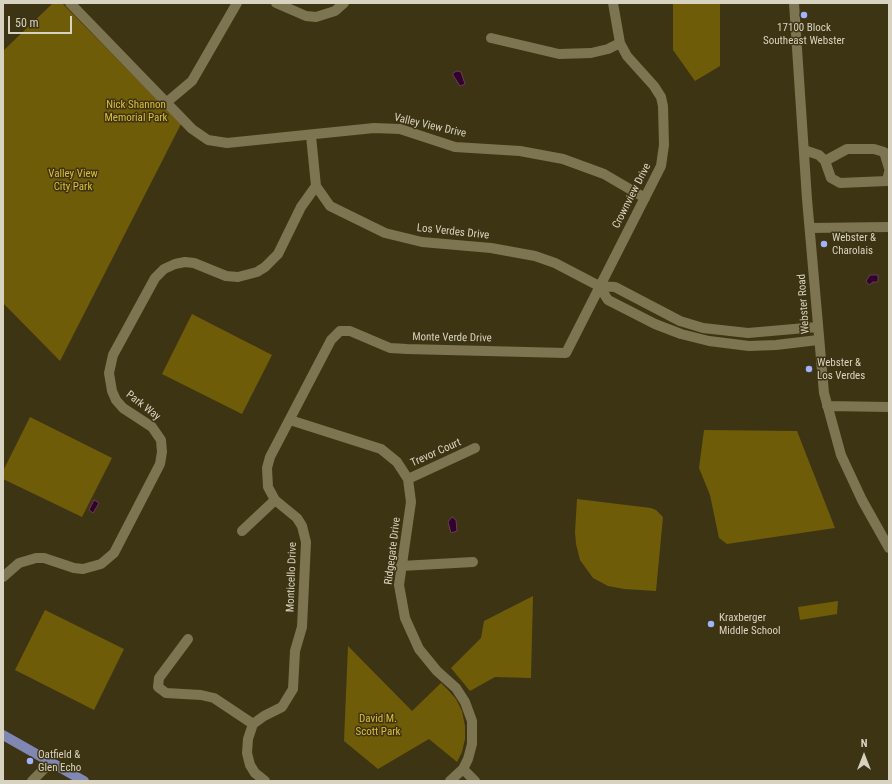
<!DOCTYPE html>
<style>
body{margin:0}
#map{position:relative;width:892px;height:784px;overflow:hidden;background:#3d3413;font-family:"Roboto Condensed",sans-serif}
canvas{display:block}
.frame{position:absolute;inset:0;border:4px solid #d8d3c0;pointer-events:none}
.north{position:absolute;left:844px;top:736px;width:40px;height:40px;-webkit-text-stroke:3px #3d3413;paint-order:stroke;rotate:0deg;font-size:11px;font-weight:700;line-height:16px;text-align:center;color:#d8d3c0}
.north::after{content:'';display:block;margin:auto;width:14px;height:18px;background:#d8d3c0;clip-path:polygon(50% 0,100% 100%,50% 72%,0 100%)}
.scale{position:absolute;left:8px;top:16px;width:64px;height:18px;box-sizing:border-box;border:2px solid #d8d3c0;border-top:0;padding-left:5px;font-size:12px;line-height:14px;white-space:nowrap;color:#d8d3c0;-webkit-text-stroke:3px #3d3413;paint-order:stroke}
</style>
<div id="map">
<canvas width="892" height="784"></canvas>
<div class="frame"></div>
<div class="north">N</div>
<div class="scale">50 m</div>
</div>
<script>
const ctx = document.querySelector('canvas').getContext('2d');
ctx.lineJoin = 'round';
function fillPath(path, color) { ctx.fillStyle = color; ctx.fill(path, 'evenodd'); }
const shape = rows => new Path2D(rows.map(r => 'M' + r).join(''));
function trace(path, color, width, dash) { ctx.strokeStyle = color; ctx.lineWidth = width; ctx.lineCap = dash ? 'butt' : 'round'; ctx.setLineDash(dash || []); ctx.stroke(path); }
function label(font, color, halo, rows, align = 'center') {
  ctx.font = font + ' "Roboto Condensed",sans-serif'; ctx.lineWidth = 3; ctx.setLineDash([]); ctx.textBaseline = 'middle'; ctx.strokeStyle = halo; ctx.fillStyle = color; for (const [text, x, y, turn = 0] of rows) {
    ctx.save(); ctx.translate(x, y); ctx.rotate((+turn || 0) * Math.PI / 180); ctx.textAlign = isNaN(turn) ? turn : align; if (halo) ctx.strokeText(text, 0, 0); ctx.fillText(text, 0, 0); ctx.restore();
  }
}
const green = shape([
 [53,3,62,3,181,124,60,361,3,303,3,51],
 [673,3,720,3,720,66,695,81,673,50],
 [192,314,272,355,242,414,162,374],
 [30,417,112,458,82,517,3,479,3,471],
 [704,430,797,431,835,528,727,544,719,538,710,495,699,468],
 [577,499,651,508,656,510,663,517,656,591,624,589,608,586,593,578,580,560,576,544,575,532],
 [533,596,531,678,495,677,470,691,451,668,481,638,484,621],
 [838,601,837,614,800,620,798,607],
 [45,610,124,649,94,710,15,670],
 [348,646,412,711,441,683,449,691,456,699,462,711,465,726,465,739,462,752,457,762,429,739,378,769,344,741]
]);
const water = shape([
 [457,71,461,72,465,84,460,86,453,75,453,73,457,71],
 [870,275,878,275,878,282,873,282,869,285,866,281,870,275],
 [94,500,99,503,93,513,89,510,94,500],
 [452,517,456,520,457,531,451,533,448,522,452,517]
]);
const minor = shape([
 [70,3,192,129,208,140,227,143,374,128,400,129,455,147,520,151,563,159,604,174,645,198],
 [276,3,306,16,316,17,335,11,344,3],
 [794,3,807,199,824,393,841,455,862,500,889,548],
 [491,38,559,54,591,53,608,49,620,43],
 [167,102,192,81,237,3],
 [311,136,316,186,330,206,385,233,422,242,491,248,535,256,555,263,599,286,615,287,680,321,703,328,748,333,817,327],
 [804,150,819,155,825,161,831,178,840,183,887,181,889,172],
 [825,161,847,149,874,149,884,152,889,168],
 [810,228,889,227],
 [599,286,608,300,655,324,681,334,709,341,749,346,776,345,818,340],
 [827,406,889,407],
 [290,420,381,449,397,462,408,479,411,502,399,585,405,618,419,649,437,671,456,688,465,702,472,721,472,744,468,759,463,769,450,781],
 [408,479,475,448],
 [242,531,275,500],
 [401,566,473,562],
 [3,577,19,563,36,558,44,558,74,568,83,569,101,564,114,553,160,464,162,452,161,440,152,427,123,408,116,400,112,391,109,373,113,355,155,278,164,269,175,264,185,262,194,263,226,276,238,277,257,272,265,267,278,254,301,207,316,186],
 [188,639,159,678,158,687,166,693,201,695,214,698,253,724],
 [463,769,475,781],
 [32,781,51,762],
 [265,781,255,773,250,765,247,753,248,739,253,724,264,716,282,707,293,689,295,651,302,627,306,542,302,526,297,518,275,500,268,487,267,468,270,457,331,340,340,331,350,331,390,348,407,349,566,353,661,166,664,145,663,106,661,97,654,86,627,56,620,43,613,3]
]);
const major = shape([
 [3,735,84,781]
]);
const markers = [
 [804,15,4,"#a3b2fd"],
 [824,244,4,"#a3b2fd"],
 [809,369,4,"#a3b2fd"],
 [711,624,4,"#a3b2fd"],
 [30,761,4,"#a3b2fd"]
];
const poiNames = [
 ["17100 Block",804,28,"center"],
 ["Southeast Webster",804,41,"center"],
 ["Webster &",832,238],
 ["Charolais",832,251],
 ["Webster &",817,363],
 ["Los Verdes",817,376],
 ["Kraxberger",719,618],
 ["Middle School",719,631],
 ["Oatfield &",38,755],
 ["Glen Echo",38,768]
];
const parkNames = [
 ["Nick Shannon",136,105],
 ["Memorial Park",136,118],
 ["Valley View",73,174],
 ["City Park",73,187],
 ["David M.",378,719],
 ["Scott Park",378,732]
];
const streetNames = [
 ["Valley View Drive",430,126,13],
 ["Crownview Drive",632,196,-63],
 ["Los Verdes Drive",453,232,6],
 ["Webster Road",804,304,-94],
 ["Monte Verde Drive",452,338,1],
 ["Park Way",143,406,38],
 ["Trevor Court",436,453,-24],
 ["Ridgegate Drive",393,551,-83],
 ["Monticello Drive",292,577,-88]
];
fillPath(green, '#6f5c09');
fillPath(water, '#32002b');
trace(water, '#643f58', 1);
trace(minor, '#7d7451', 10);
trace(major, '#8087b2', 10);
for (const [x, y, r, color] of markers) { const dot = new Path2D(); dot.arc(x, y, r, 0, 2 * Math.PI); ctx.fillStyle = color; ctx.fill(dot); trace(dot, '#3d3413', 1.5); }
label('11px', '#d8d3c0', '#3d3413', poiNames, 'left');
label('11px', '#ddbd33', '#3d3413', parkNames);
label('11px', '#d8d3c0', '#3d3413', streetNames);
</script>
